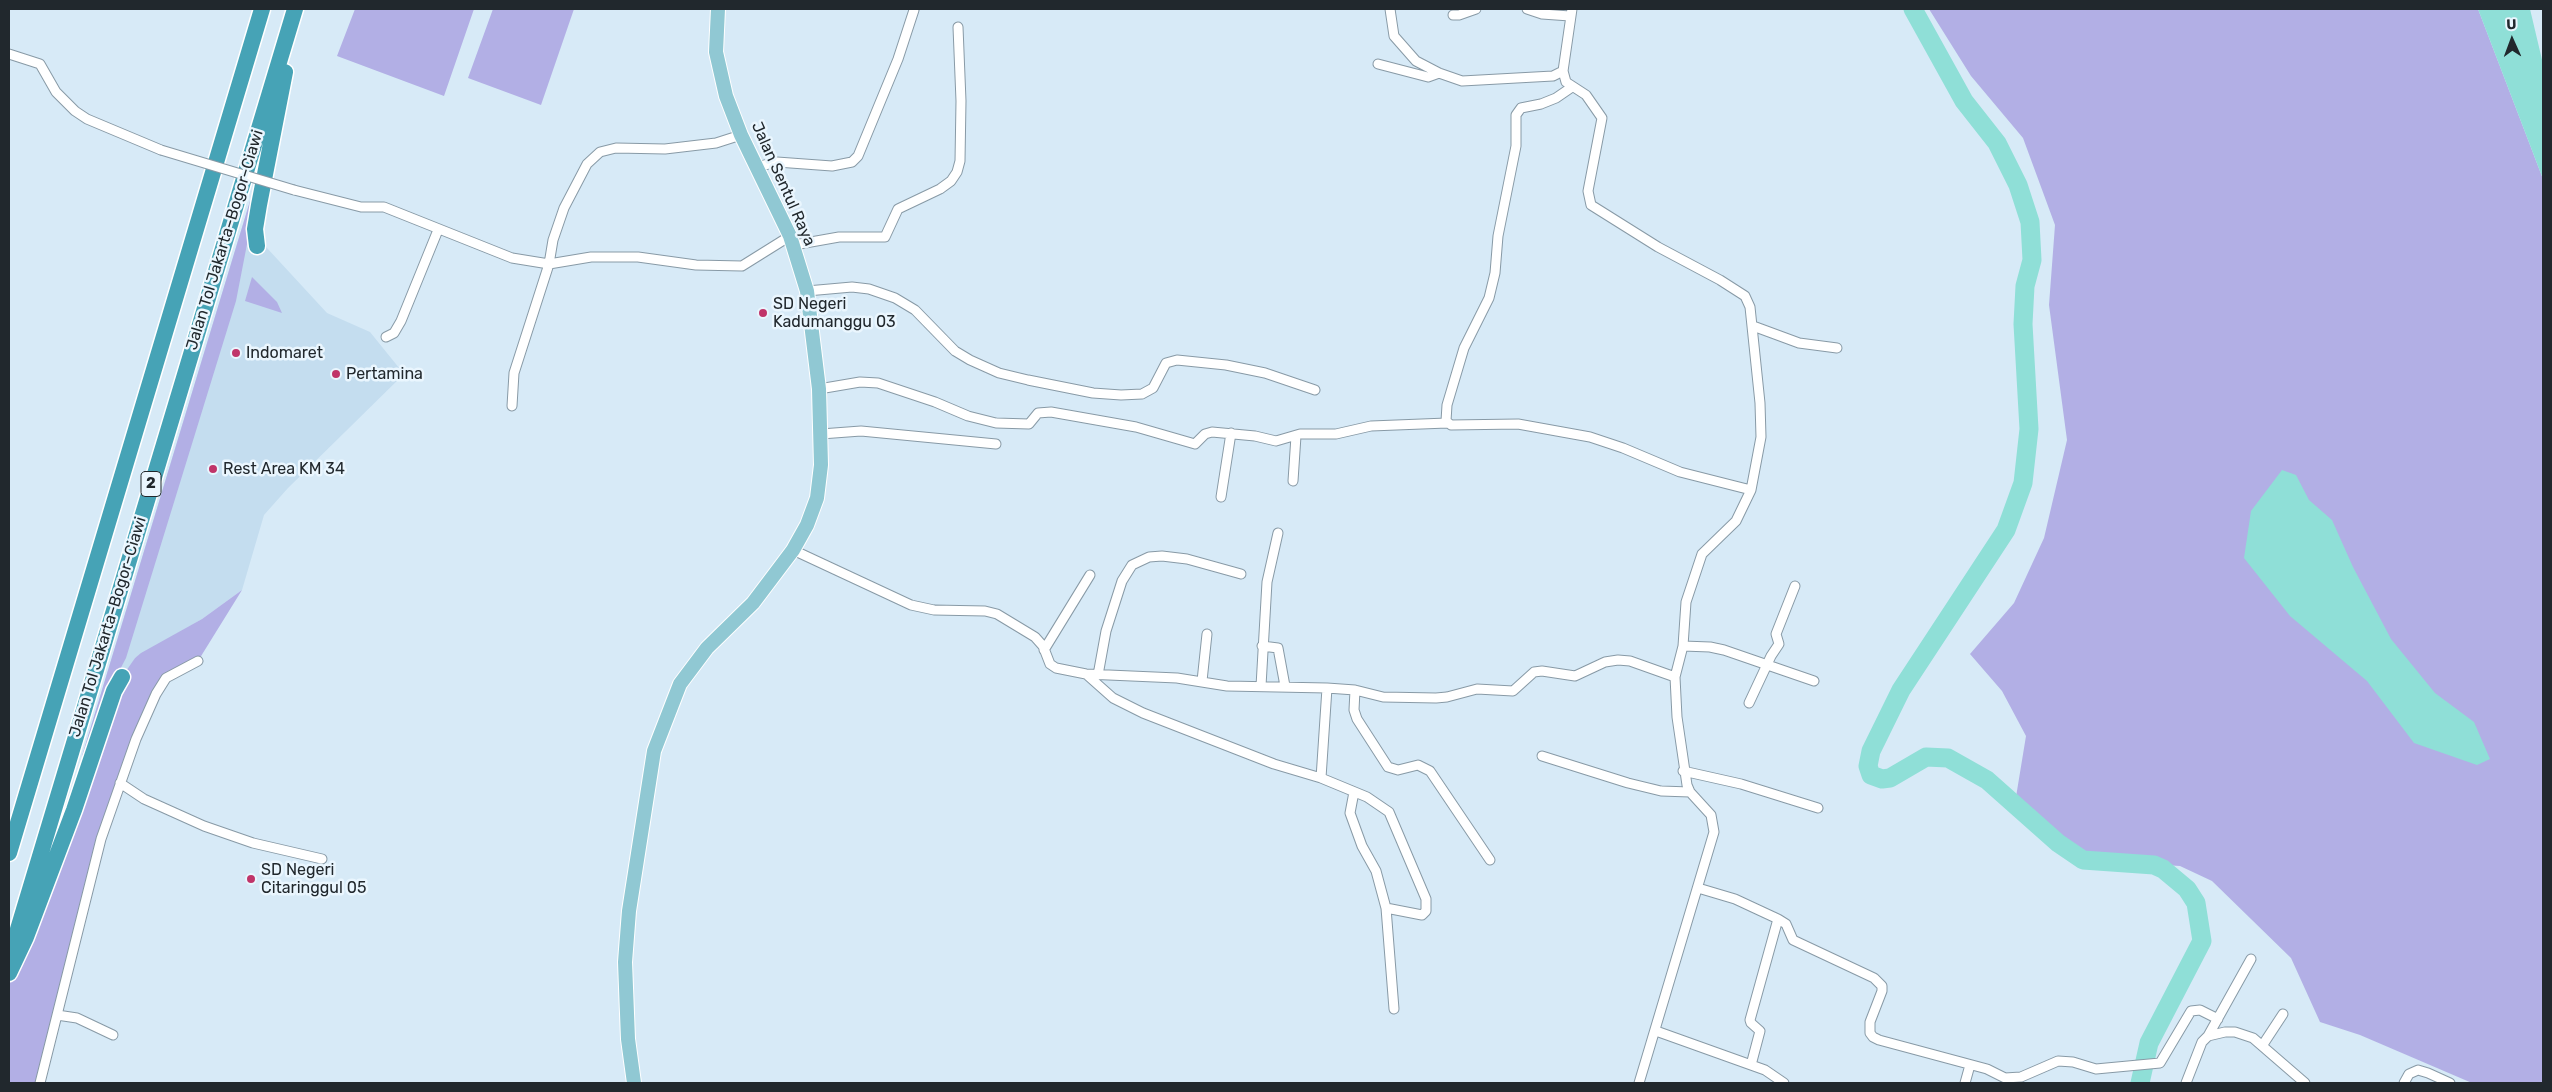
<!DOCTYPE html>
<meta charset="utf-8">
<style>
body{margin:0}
#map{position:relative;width:2552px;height:1092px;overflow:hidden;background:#d7eaf7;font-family:Rubik,sans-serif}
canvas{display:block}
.frame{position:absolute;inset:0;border:10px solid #21282d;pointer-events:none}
.north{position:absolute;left:2487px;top:15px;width:50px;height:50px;-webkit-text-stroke:4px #eaf6fe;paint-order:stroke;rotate:358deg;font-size:14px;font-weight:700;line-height:20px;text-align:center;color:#21282d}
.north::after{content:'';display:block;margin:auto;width:18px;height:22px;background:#21282d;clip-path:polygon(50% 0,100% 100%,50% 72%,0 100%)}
</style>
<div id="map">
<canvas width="2552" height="1092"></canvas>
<div class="frame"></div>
<div class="north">U</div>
</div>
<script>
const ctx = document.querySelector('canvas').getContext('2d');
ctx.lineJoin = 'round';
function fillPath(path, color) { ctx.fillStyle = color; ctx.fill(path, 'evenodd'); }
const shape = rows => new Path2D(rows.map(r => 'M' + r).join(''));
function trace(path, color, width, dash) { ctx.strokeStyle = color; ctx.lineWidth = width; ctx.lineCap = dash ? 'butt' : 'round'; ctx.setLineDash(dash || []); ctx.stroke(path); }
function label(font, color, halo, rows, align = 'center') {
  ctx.font = font + ' Rubik,sans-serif'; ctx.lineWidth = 5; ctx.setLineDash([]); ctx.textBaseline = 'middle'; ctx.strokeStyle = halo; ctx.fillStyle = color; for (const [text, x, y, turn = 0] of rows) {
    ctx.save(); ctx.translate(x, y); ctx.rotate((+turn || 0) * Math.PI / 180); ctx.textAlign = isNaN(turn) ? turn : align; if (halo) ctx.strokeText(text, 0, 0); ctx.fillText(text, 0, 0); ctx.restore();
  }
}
const built = shape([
 [250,201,262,223,267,248,327,313,370,332,404,374,288,488,264,515,242,590,202,619,135,658,91,759,82,756]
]);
const green = shape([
 [355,9,474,9,444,96,337,56],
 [493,9,574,9,541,105,468,78],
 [1929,9,2478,9,2543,179,2543,1083,2472,1083,2360,1035,2320,1022,2291,958,2212,881,2180,866,2083,860,2058,843,2015,803,2026,736,2002,691,1970,654,2014,603,2044,538,2067,440,2049,305,2055,225,2023,138,1971,76],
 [250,201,255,203,236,301,126,658,114,681,88,750,82,756],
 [252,277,277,302,282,313,245,301],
 [242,590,198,661,166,678,120,783,40,1083,9,1083,9,970,122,677,135,658,141,653,202,619]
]);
const water = shape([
 [2478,9,2530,9,2543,64,2543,179],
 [2282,470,2296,475,2309,500,2332,520,2353,567,2391,639,2435,693,2474,722,2490,759,2477,765,2414,743,2367,681,2290,616,2244,558,2251,511]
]);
const river = shape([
 [1913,9,1964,101,1997,143,2018,185,2030,222,2032,260,2025,286,2023,324,2029,429,2023,483,2006,530,1901,690,1871,751,1868,766,1871,775,1882,779,1890,778,1926,757,1948,758,1987,780,2058,843,2083,860,2154,865,2163,869,2187,889,2196,903,2202,941,2149,1043,2140,1083]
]);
const minor = shape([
 [1390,9,1394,36,1416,61,1439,73,1462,81,1553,76,1563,71],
 [1527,9,1542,14,1570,16],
 [1572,9,1563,71,1566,82,1586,95,1602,118,1588,191,1591,205,1658,247,1720,280,1745,296,1750,307,1760,403,1761,437,1751,490,1736,521,1702,554,1686,602,1683,646,1675,677,1677,717,1687,785,1690,792,1711,815,1714,832,1639,1083],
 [1453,15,1459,15,1476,9],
 [9,54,40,64,56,92,75,111,87,119,161,150],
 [1378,64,1428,77,1439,73],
 [1572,87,1556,98,1541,104,1521,108,1516,115,1516,146,1498,236,1495,273,1489,298,1464,348,1447,405,1446,421,1451,425,1518,424,1590,437,1623,448,1680,472,1751,490],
 [756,167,777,162,832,166,852,162,858,156,898,59,914,10],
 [294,190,361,207,384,207,512,258,549,264,591,257,638,257,696,265,742,266,790,236],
 [794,245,839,237,885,237,898,209,940,189,951,181,957,172,960,161,961,101,958,27],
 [807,291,852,287,869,289,895,298,915,310,955,351,970,360,999,373,1028,380,1093,393,1121,395,1142,394,1153,388,1166,363,1177,360,1226,365,1265,373,1315,390],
 [1753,326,1799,343,1837,348],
 [386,337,394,333,401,321,438,230],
 [819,389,860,382,878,383,935,402,968,416,996,423,1029,424,1038,413,1051,412,1136,427,1195,444,1205,434,1212,432,1255,436,1276,441,1300,434,1336,434,1371,426,1447,423],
 [512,406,514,373,549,264,553,240,564,208,587,164,600,152,616,148,665,149,716,143,741,135],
 [821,434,861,431,996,444],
 [1293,481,1296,436],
 [1221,497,1231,433],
 [793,550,911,605,934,610,985,611,997,614,1035,637,1043,646,1050,664,1056,668,1086,674,1177,678,1227,686,1327,688,1355,690,1383,697,1436,698,1447,697,1477,689,1513,691,1534,672,1542,671,1575,676,1605,662,1618,660,1630,661,1675,677],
 [1262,646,1278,648,1285,686],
 [1683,646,1710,647,1724,650,1814,681],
 [1044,650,1090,575],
 [1086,674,1113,698,1143,713,1274,764,1321,778,1367,797,1389,812,1426,899,1426,911,1422,915,1386,908,1394,1009],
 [1098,675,1106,631,1122,581,1132,565,1149,557,1162,556,1187,559,1241,574],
 [1202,681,1207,634],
 [1261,686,1267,582,1278,533],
 [1355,690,1354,710,1357,719,1388,767,1398,770,1418,765,1430,771,1490,860],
 [1749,703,1771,656,1779,644,1776,634,1795,586],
 [1542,756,1628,783,1661,791,1690,792],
 [1683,771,1741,784,1818,808],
 [1321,778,1327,688],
 [120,783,144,799,204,826,253,843,322,859],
 [1354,792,1350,813,1362,846,1376,871,1386,908],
 [1698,888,1735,899,1778,919,1786,924,1793,940,1874,978,1882,986,1882,991,1870,1022,1870,1033,1873,1037,1879,1040,1987,1069,2005,1078,2021,1077,2058,1061,2073,1062,2096,1069,2160,1063,2191,1011,2200,1010,2218,1019],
 [57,1015,77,1018,113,1035],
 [1656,1031,1765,1070,1784,1083],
 [2208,1036,2251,959],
 [2262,1046,2283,1014],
 [1751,1065,1760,1031,1751,1023,1750,1020,1778,919],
 [40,1083,101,839,136,739,156,694,166,678,198,661],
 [1965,1083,1970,1065],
 [2186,1083,2202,1042,2208,1036,2225,1032,2235,1032,2253,1038,2305,1083],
 [2404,1083,2409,1074,2418,1070,2428,1073,2450,1083]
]);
const primary = shape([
 [634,1083,628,1039,625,962,629,911,654,751,680,684,707,648,753,603,793,550,807,525,817,498,821,465,819,389,807,291,790,236,741,135,726,96,716,52,718,9]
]);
const motorway = shape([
 [257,246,255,229,259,205,285,72],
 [9,853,262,9],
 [9,959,295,9],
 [9,973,26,937,74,810,114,691,122,677]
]);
const minorBridge = shape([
 [161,150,294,190]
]);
const markers = [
 [763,313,5,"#c03469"],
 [236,353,5,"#c03469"],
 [336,374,5,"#c03469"],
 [213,469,5,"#c03469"],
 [251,879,5,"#c03469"]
];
const shields = [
 [151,484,20]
];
const shieldNames = [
 ["2",151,484]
];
const streetNames = [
 ["Jalan Sentul Raya",783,184,66],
 ["Jalan Tol Jakarta–Bogor–Ciawi",225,240,-73],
 ["Jalan Tol Jakarta–Bogor–Ciawi",108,627,-73]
];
const poiNames = [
 ["SD Negeri",773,304],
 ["Kadumanggu 03",773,322],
 ["Indomaret",246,353],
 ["Pertamina",346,374],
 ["Rest Area KM 34",223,469],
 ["SD Negeri",261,870],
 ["Citaringgul 05",261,888]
];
fillPath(built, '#c4ddef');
fillPath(green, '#b2afe5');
fillPath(water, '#8fdfd7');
trace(river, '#8fdfd7', 19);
trace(minor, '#889aa6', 11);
trace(primary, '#fff', 16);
trace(motorway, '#fff', 19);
trace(minor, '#fff', 9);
trace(primary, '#90c8d3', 14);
trace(motorway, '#46a3b6', 16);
trace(minorBridge, '#889aa6', 11, []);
trace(minorBridge, '#fff', 9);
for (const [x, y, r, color] of markers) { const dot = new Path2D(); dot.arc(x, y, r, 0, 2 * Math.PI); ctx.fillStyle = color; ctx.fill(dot); trace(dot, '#eaf6fe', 2); }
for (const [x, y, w] of shields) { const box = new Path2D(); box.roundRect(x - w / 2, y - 12.5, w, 25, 4); ctx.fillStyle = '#eaf6fe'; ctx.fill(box); trace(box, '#21282d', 1); }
label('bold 15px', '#21282d', null, shieldNames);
label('16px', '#21282d', '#eaf6fe', streetNames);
label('16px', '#21282d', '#eaf6fe', poiNames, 'left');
</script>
